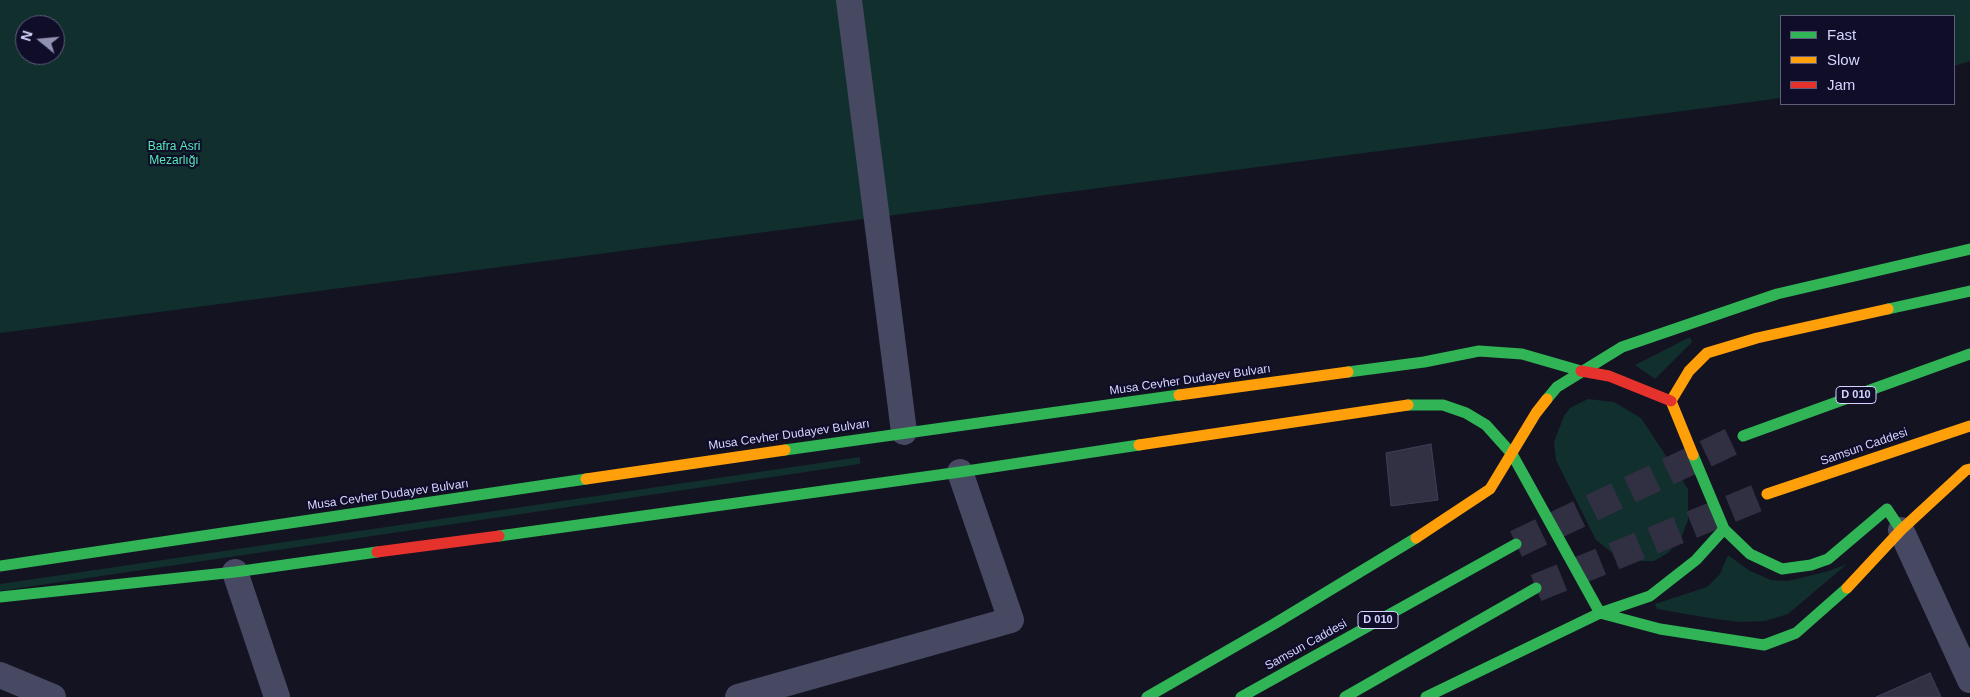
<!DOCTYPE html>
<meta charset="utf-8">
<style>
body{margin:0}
#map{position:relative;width:1970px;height:697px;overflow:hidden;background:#141322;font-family:Helvetica,sans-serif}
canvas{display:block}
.legend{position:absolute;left:1780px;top:15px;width:175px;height:90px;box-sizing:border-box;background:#0f0d28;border:1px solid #5e5d7e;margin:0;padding:6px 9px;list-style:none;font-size:15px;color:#d5d5ff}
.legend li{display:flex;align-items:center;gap:10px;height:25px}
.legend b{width:25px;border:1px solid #5e5d7e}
.north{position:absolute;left:15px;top:15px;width:50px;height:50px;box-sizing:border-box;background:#0f0d28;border:1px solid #5e5d7e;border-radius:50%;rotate:287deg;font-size:14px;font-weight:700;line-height:20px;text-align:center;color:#d5d5ff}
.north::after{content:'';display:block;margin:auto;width:18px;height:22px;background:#9191b2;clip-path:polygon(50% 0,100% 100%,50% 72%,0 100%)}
</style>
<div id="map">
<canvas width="1970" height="697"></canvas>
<ul class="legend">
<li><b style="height:6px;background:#30b455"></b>Fast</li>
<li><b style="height:6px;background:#ff9f0a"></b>Slow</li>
<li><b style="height:6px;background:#e5322d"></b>Jam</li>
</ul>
<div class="north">N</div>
</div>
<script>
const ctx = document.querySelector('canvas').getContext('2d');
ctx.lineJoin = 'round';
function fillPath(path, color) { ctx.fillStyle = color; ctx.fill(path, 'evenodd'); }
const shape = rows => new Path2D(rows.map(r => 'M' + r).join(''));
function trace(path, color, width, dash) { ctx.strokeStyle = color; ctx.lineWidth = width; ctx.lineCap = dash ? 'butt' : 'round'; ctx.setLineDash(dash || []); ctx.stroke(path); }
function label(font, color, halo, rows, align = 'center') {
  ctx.font = font + ' Helvetica,sans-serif'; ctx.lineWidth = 4.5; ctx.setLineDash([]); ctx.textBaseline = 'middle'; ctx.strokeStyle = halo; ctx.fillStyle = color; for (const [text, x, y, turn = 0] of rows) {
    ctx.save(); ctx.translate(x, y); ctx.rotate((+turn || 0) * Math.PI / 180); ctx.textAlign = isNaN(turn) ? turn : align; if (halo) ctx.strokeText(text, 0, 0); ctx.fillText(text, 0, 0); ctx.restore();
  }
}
const green = shape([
 [0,0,1970,0,1970,61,1954,66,1954,16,1781,16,1781,98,0,333],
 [25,25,55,25,55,55,25,55],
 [1690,337,1692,342,1655,379,1635,365],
 [1588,399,1614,402,1641,418,1688,489,1688,520,1681,538,1668,553,1654,561,1630,561,1611,552,1596,540,1556,460,1554,442,1564,416,1570,408],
 [860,457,860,464,0,591,0,584],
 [1728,555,1750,571,1771,580,1788,581,1829,571,1847,564,1788,614,1765,621,1741,622,1715,619,1657,609,1655,604,1707,587,1720,574]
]);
const building = shape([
 [1431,444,1438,500,1391,506,1386,453,1431,444],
 [1930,673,1941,697,1876,697,1930,673]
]);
const highwayTunnel = shape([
 [1516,544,1743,436],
 [1536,588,1767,494]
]);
const street = shape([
 [849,0,904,432],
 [1901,530,1970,680],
 [235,572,277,697],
 [0,675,53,697],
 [738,697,1011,620,960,472]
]);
const fast = shape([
 [1888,309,1970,291],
 [1348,372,1424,362,1479,351,1522,354,1581,371],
 [1547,399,1557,387,1622,347,1777,294,1970,249],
 [1408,405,1443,405,1466,413,1486,425,1512,454],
 [1743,436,1970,354],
 [785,450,1179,395],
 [1512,454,1600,613,1650,596,1696,560,1724,529],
 [1693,455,1724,529,1750,554,1782,569,1811,565,1828,559,1887,509,1901,530],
 [499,536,960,472,1139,445],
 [0,566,586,479],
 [0,597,235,572,377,552],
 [1147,697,1274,624,1416,538],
 [1241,697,1516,544],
 [1345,697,1536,588],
 [1426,697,1600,613,1660,629,1764,645,1796,633,1847,588]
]);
const slow = shape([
 [1179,395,1348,372],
 [1139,445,1408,405],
 [1693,455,1671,401,1689,371,1707,353,1757,338,1888,309],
 [586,479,785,450],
 [1767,494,1970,426],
 [1416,538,1490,489,1536,413,1547,399],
 [1847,588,1901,530,1966,470,1970,469]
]);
const jam = shape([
 [1581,371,1609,376,1671,401],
 [377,552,499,536]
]);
const shields = [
 [1856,395,40],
 [1378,620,40]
];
const shieldNames = [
 ["D 010",1856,395],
 ["D 010",1378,620]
];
const parkNames = [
 ["Bafra Asri",174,147],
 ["Mezarlığı",174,161]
];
const streetNames = [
 ["Musa Cevher Dudayev Bulvarı",1190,380,-8],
 ["Musa Cevher Dudayev Bulvarı",789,435,-8],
 ["Samsun Caddesi",1864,447,-19],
 ["Musa Cevher Dudayev Bulvarı",388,495,-8],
 ["Samsun Caddesi",1306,645,-29]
];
fillPath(green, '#112f2c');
fillPath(building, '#323144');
trace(building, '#403e57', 1);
trace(highwayTunnel, '#313043', 28, [28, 14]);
trace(street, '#474963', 26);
trace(fast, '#30b455', 11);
trace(slow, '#ff9f0a', 11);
trace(jam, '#e5322d', 11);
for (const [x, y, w] of shields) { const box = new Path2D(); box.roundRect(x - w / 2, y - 8.5, w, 17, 4); ctx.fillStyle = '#0f0d28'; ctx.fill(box); trace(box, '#d5d5ff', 1); }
label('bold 11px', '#d5d5ff', null, shieldNames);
label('12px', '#55eab6', '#0f0d28', parkNames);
label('12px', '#d5d5ff', '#0f0d28', streetNames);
</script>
